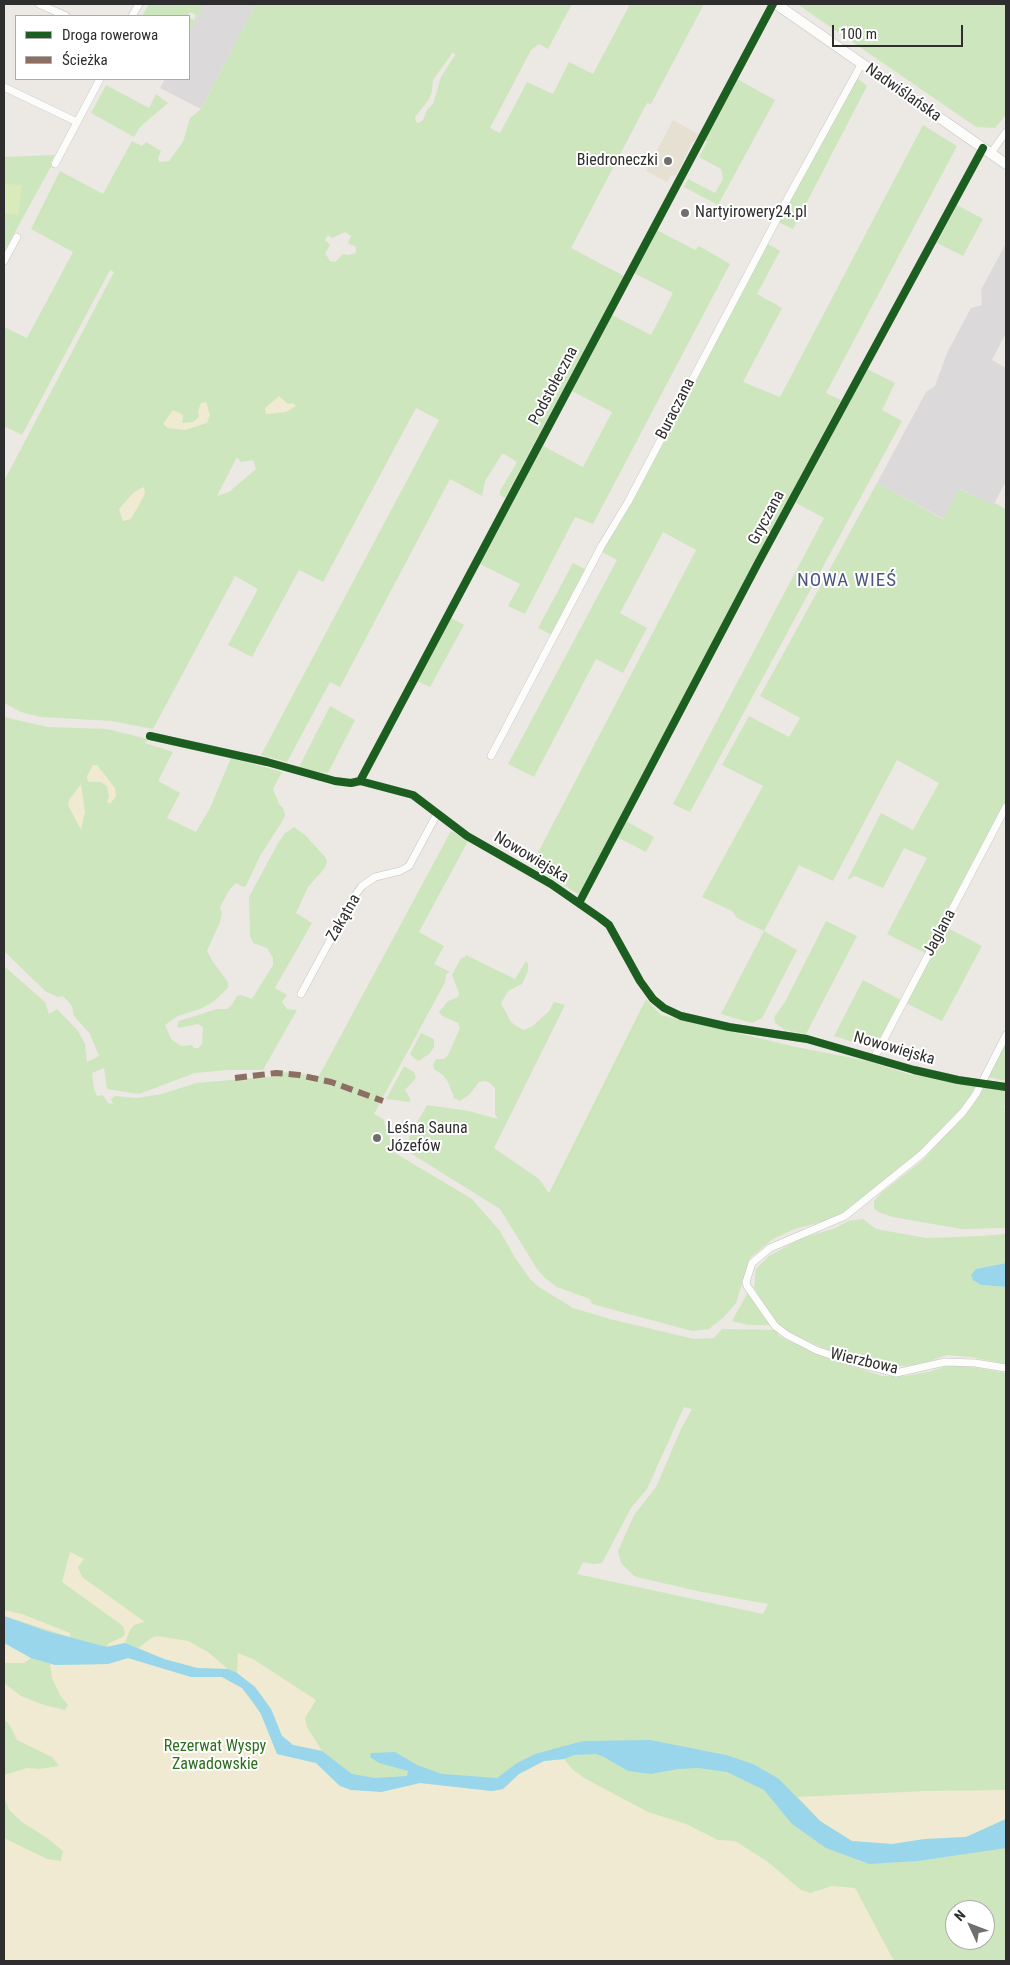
<!DOCTYPE html>
<meta charset="utf-8">
<style>
body{margin:0}
#map{position:relative;width:1010px;height:1965px;overflow:hidden;background:#ece8e4;font-family:"Roboto Condensed",sans-serif}
canvas{display:block}
.frame{position:absolute;inset:0;border:5px solid #2e2e2e;pointer-events:none}
.legend{position:absolute;left:15px;top:15px;width:175px;height:65px;box-sizing:border-box;background:#fff;border:1px solid #ababab;margin:0;padding:6px 9px;list-style:none;font-size:15px;color:#2e2e2e}
.legend li{display:flex;align-items:center;gap:10px;height:25px}
.legend b{width:25px;border:1px solid #ababab}
.north{position:absolute;left:945px;top:1900px;width:50px;height:50px;box-sizing:border-box;background:#fff;border:1px solid #ababab;border-radius:50%;rotate:313deg;font-size:14px;font-weight:700;line-height:20px;text-align:center;color:#2e2e2e}
.north::after{content:'';display:block;margin:auto;width:18px;height:22px;background:#706f6e;clip-path:polygon(50% 0,100% 100%,50% 72%,0 100%)}
.scale{position:absolute;left:832px;top:25px;width:131px;height:22px;box-sizing:border-box;border:2px solid #2e2e2e;border-top:0;padding-left:6px;font-size:15px;line-height:18px;white-space:nowrap;color:#2e2e2e;-webkit-text-stroke:4px #fff;paint-order:stroke}
</style>
<div id="map">
<canvas width="1010" height="1965"></canvas>
<div class="frame"></div>
<ul class="legend">
<li><b style="height:6px;background:#1b5e20"></b>Droga rowerowa</li>
<li><b style="height:6px;background:#8d6e63"></b>Ścieżka</li>
</ul>
<div class="north">N</div>
<div class="scale">100 m</div>
</div>
<script>
const ctx = document.querySelector('canvas').getContext('2d');
ctx.lineJoin = 'round';
function fillPath(path, color) { ctx.fillStyle = color; ctx.fill(path, 'evenodd'); }
const shape = rows => new Path2D(rows.map(r => 'M' + r).join(''));
function trace(path, color, width, dash) { ctx.strokeStyle = color; ctx.lineWidth = width; ctx.lineCap = dash ? 'butt' : 'round'; ctx.setLineDash(dash || []); ctx.stroke(path); }
function label(font, color, halo, rows, align = 'center') {
  ctx.font = font + ' "Roboto Condensed",sans-serif'; ctx.lineWidth = 4; ctx.setLineDash([]); ctx.textBaseline = 'middle'; ctx.strokeStyle = halo; ctx.fillStyle = color; for (const [text, x, y, turn = 0] of rows) {
    ctx.save(); ctx.translate(x, y); ctx.rotate((+turn || 0) * Math.PI / 180); ctx.textAlign = isNaN(turn) ? turn : align; if (halo) ctx.strokeText(text, 0, 0); ctx.fillText(text, 0, 0); ctx.restore();
  }
}
const industrial = shape([
 [204,4,256,4,201,109,160,88,165,79,189,79,189,33],
 [1006,243,1006,333,992,360,1006,368,1006,481,993,506,960,489,944,519,877,483,926,392,935,386,947,353,971,308,982,305,981,290]
]);
const education = shape([
 [673,120,698,134,695,141,692,142,676,176,671,175,667,182,646,171]
]);
const green = shape([
 [149,4,204,4,189,33,189,17,194,20,196,15,190,12,187,16,142,16],
 [256,4,572,4,548,49,539,44,531,50,490,128,500,133,527,82,553,94,569,62,593,74,630,4,704,4,651,104,647,103,571,248,624,276,505,498,500,495,500,491,517,462,504,454,502,454,485,481,482,496,450,479,340,687,330,682,287,762,261,755,439,420,416,408,323,582,299,570,252,657,228,645,258,589,235,576,153,729,112,721,41,717,21,712,4,703,4,481,114,272,110,270,22,435,4,426,4,327,27,338,73,252,31,229,60,171,103,194,132,141,142,146,146,142,161,151,158,158,159,162,169,161,183,142,190,118,201,109],
 [453,52,455,55,441,77,433,104,427,110,423,120,419,123,416,122,415,117,428,101,432,91,433,80],
 [345,232,351,236,348,243,356,247,356,253,348,255,343,254,335,262,330,261,325,253,330,245,325,240,328,235,332,238],
 [237,457,241,462,253,460,256,469,229,492,217,496],
 [797,4,1006,4,1006,115,995,128,976,127],
 [856,77,867,86,793,229,778,222],
 [737,79,775,100,718,205,684,187,688,179,715,193,723,179,721,169,699,157,707,142,705,140],
 [106,85,149,108,156,94,168,103,140,127,134,137,91,113],
 [923,125,957,146,826,393,841,400,580,895,531,866,696,550,663,532,620,613,647,628,623,673,596,659,534,777,508,764,617,560,602,552,766,243,780,251,757,294,782,308,743,382,780,397],
 [55,155,51,162,53,163,4,252,4,157],
 [957,205,983,219,963,256,937,243],
 [657,230,695,250,699,246,730,264,593,524,575,517,525,614,508,606,520,584,480,564,543,446,583,467,612,412,572,391,612,315,651,335,673,293,634,273],
 [867,369,895,383,882,410,902,421,690,812,673,804,824,518,796,503],
 [877,483,943,519,959,489,993,505,995,503,1006,509,1006,802,927,954,887,934,927,858,904,848,883,888,855,876,847,880,881,813,913,830,939,783,897,760,833,881,799,865,764,931,797,950,762,1018,752,1023,721,1014,764,931,737,918,732,911,702,897,763,786,722,765,749,716,789,737,800,718,760,696],
 [573,563,587,570,552,635,538,628],
 [450,617,464,625,430,687,417,681,422,669,425,666,426,662],
 [330,706,355,720,328,773,310,771,299,767],
 [4,717,47,727,107,729,148,739,145,743,173,752,158,781,180,793,167,818,196,832,210,808,231,758,282,772,273,789,279,804,283,808,285,815,283,820,260,856,246,886,243,887,236,883,230,889,220,907,222,914,220,922,207,951,213,962,228,982,228,988,213,1002,200,1009,178,1016,165,1025,171,1039,181,1046,192,1045,194,1048,198,1048,202,1044,203,1027,198,1024,178,1028,177,1026,179,1021,217,1009,227,1009,231,1006,237,996,241,995,252,999,273,965,273,958,267,948,253,943,250,936,249,897,278,843,285,833,294,827,305,835,326,858,327,862,324,869,308,887,296,913,312,923,275,988,287,995,282,1002,287,1009,297,1010,263,1070,228,1070,195,1073,139,1094,107,1089,104,1068,92,1073,94,1089,97,1096,103,1095,108,1103,113,1104,111,1099,115,1096,137,1098,162,1094,196,1083,278,1076,274,1071,319,1076,451,831,468,841,419,932,444,946,434,964,450,972,446,974,445,982,374,1114,383,1119,395,1153,472,1199,500,1231,514,1256,530,1279,539,1287,573,1308,610,1319,694,1339,714,1338,722,1329,776,1330,779,1336,820,1355,882,1376,904,1376,928,1372,947,1366,967,1366,1006,1373,1006,1961,4,1961,4,966,45,1002,49,1014,57,1009,78,1031,85,1044,87,1062,99,1056,90,1034,74,1016,72,1006,63,996,58,997,45,991,4,951],
 [684,1407,692,1409,681,1429,656,1487,634,1515,618,1551,621,1563,634,1576,641,1578,702,1592,768,1604,763,1614,577,1574,583,1562,593,1564,602,1563,631,1508,647,1489],
 [955,1910,985,1910,985,1940,955,1940],
 [626,821,654,837,646,852,617,837],
 [826,921,857,936,806,1034,785,1030,775,1023,774,1017,785,1002],
 [946,927,982,946,942,1021,906,1003],
 [466,955,515,979,526,961,528,964,528,971,522,984,508,991,501,1003,511,1022,518,1027,524,1030,533,1026,549,1011,554,1002,565,1005,494,1148,539,1179,549,1193,646,999,661,1015,796,1047,868,1061,908,1074,976,1085,969,1100,917,1154,836,1218,795,1229,773,1239,750,1258,736,1303,724,1317,709,1329,692,1331,592,1304,590,1299,557,1287,545,1278,537,1269,500,1209,407,1151,409,1137,427,1105,469,1111,498,1119,495,1114,495,1088,490,1083,485,1081,479,1082,470,1094,460,1101,454,1098,448,1082,443,1075,434,1069,433,1065,436,1059,444,1059,448,1055,460,1028,458,1023,442,1016,439,1012,448,1001,458,997,459,993,452,975,461,958,465,957],
 [863,980,901,1000,877,1045,869,1047,834,1036],
 [421,1033,434,1039,434,1047,430,1053,419,1061,415,1059,410,1054],
 [1006,1042,1006,1081,988,1077],
 [404,1066,414,1072,416,1078,405,1090,410,1098,410,1102,386,1099],
 [985,1086,1006,1090,1006,1103,1004,1107,1006,1109,1006,1228,961,1229,893,1217,878,1212,874,1208,874,1201,881,1193,923,1160,959,1119],
 [863,1219,876,1229,926,1238,982,1236,1006,1234,1006,1263,976,1269,981,1285,1006,1287,1006,1364,971,1357,947,1355,919,1365,888,1367,834,1353,785,1331,775,1322,754,1288,756,1269,769,1256,802,1238,836,1228,848,1221],
 [748,1292,772,1325,748,1325,732,1321]
]);
const sand = shape([
 [279,396,288,404,293,403,296,406,286,412,266,414,265,408],
 [206,402,210,415,207,423,185,430,168,428,163,424,173,410,183,415,182,423,193,422,199,417,198,411,201,403],
 [144,487,145,494,131,519,123,521,119,509,134,492],
 [93,765,97,765,115,788,116,796,110,804,107,802,109,796,107,786,101,782,89,782,87,779,87,776],
 [81,784,85,812,81,830,68,805,69,800],
 [70,1552,84,1559,78,1567,82,1577,145,1622,134,1625,130,1630,125,1643,107,1647,109,1643,123,1637,125,1633,123,1626,62,1582],
 [4,1610,22,1614,70,1633,70,1637,4,1616],
 [158,1636,188,1641,208,1652,228,1669,197,1668,164,1659,138,1648,153,1637],
 [4,1643,7,1643,31,1658,24,1663,4,1663],
 [238,1653,253,1659,316,1700,305,1718,307,1727,322,1751,293,1745,282,1736,271,1709,255,1687,237,1673],
 [128,1658,191,1677,222,1677,242,1688,261,1714,277,1754,316,1763,340,1786,381,1792,420,1783,492,1791,503,1789,519,1774,544,1761,564,1759,572,1769,584,1778,648,1812,686,1824,718,1840,735,1841,768,1862,801,1890,810,1893,832,1886,855,1888,894,1961,4,1961,4,1838,47,1859,61,1861,63,1851,47,1838,22,1822,9,1810,6,1801,4,1799,4,1775,27,1768,39,1769,59,1766,52,1757,17,1740,9,1724,4,1719,4,1683,21,1696,44,1705,65,1710,68,1705,60,1695,52,1678,50,1663,55,1665,108,1664],
 [1006,1790,1006,1819,966,1837,925,1839,892,1844,852,1841,820,1821,798,1797,926,1791]
]);
const pitch = shape([
 [4,183,22,186,18,215,4,213]
]);
const water = shape([
 [1006,1263,1006,1287,981,1285,973,1280,971,1275,976,1269],
 [4,1616,46,1631,107,1647,125,1643,164,1659,197,1668,228,1669,237,1673,255,1687,271,1709,282,1736,293,1745,322,1751,352,1774,375,1778,407,1776,408,1771,379,1763,370,1757,371,1753,395,1752,417,1765,442,1774,497,1778,517,1763,535,1754,583,1741,650,1740,726,1755,753,1764,779,1779,820,1821,852,1841,892,1844,925,1839,966,1837,1006,1819,1006,1848,918,1861,869,1864,826,1848,792,1824,764,1790,727,1772,698,1768,678,1769,651,1774,628,1771,604,1757,596,1754,574,1755,564,1759,544,1761,519,1774,503,1789,492,1791,420,1783,381,1792,351,1790,340,1786,316,1763,277,1754,261,1714,253,1702,242,1688,222,1677,191,1677,128,1658,108,1664,55,1665,31,1658,4,1643]
]);
const street = shape([
 [39,4,66,16],
 [132,16,139,4],
 [4,87,77,122],
 [991,153,1006,132],
 [55,164,100,79],
 [4,261,17,237],
 [150,736,267,762,335,781,351,783,360,781,413,795,467,836,551,884,600,918,609,925,640,981,653,999,664,1008,681,1016,729,1027,807,1039,914,1070,958,1080,1006,1087],
 [491,756,602,545,628,502,789,196,862,63],
 [360,781,773,4],
 [579,903,758,563,983,148],
 [301,994,353,898,362,886,375,877,400,871,409,866,437,814],
 [1006,1035,976,1094,963,1112,922,1154,845,1216,770,1248,752,1263,746,1282,747,1286,775,1326,787,1335,816,1350,845,1360,896,1373,945,1362,975,1363,1006,1368],
 [874,1058,1006,807]
]);
const secondary = shape([
 [776,4,1006,164]
]);
const quiet = shape([
 [235,1078,276,1073,299,1075,331,1082,383,1101]
]);
const cycleway = shape([
 [150,736,267,762,335,781,351,783,360,781,413,795,467,836,551,884,600,918,609,925,640,981,653,999,664,1008,681,1016,729,1027,807,1039,914,1070,958,1080,1006,1087],
 [360,781,773,4],
 [579,903,758,563,983,148]
]);
const markers = [
 [668,161,5,"#706f6e"],
 [685,213,5,"#706f6e"],
 [377,1138,5,"#706f6e"]
];
const streetNames = [
 ["Nadwiślańska",903,93,35],
 ["Podstołeczna",554,386,-62],
 ["Buraczana",676,409,-63],
 ["Gryczana",767,518,-62],
 ["Nowowiejska",531,858,31],
 ["Zakątna",344,918,-60],
 ["Jaglana",940,933,-62],
 ["Nowowiejska",894,1049,16],
 ["Wierzbowa",864,1362,13]
];
const poiNames = [
 ["Biedroneczki",658,161,"right"],
 ["Nartyirowery24.pl",695,213],
 ["Leśna Sauna",387,1129],
 ["Józefów",387,1147]
];
const parkNames = [
 ["Rezerwat Wyspy",215,1747],
 ["Zawadowskie",215,1765]
];
const quarterNames = [
 ["NOWA WIEŚ",847,581]
];
fillPath(industrial, '#dcd9db');
fillPath(education, '#e6e0d3');
fillPath(green, '#cee6be');
fillPath(sand, '#f0ead3');
fillPath(pitch, '#d9eabb');
fillPath(water, '#99d6ec');
trace(street, '#c5c4c5', 8);
trace(secondary, '#c5c4c5', 11);
trace(street, '#fcfcfb', 7);
trace(secondary, '#fcfcfb', 10);
trace(quiet, '#8d6e63', 6, [12, 6]);
trace(cycleway, '#1b5e20', 8);
for (const [x, y, r, color] of markers) { const dot = new Path2D(); dot.arc(x, y, r, 0, 2 * Math.PI); ctx.fillStyle = color; ctx.fill(dot); trace(dot, '#fff', 2); }
label('16px', '#2e2e2e', '#fff', streetNames);
label('16px', '#2e2e2e', '#fff', poiNames, 'left');
label('16px', '#2c6e1b', '#fff', parkNames);
ctx.letterSpacing = '1px';
label('19px', '#4d5680', '#fff', quarterNames);
ctx.letterSpacing = '0px';
</script>
